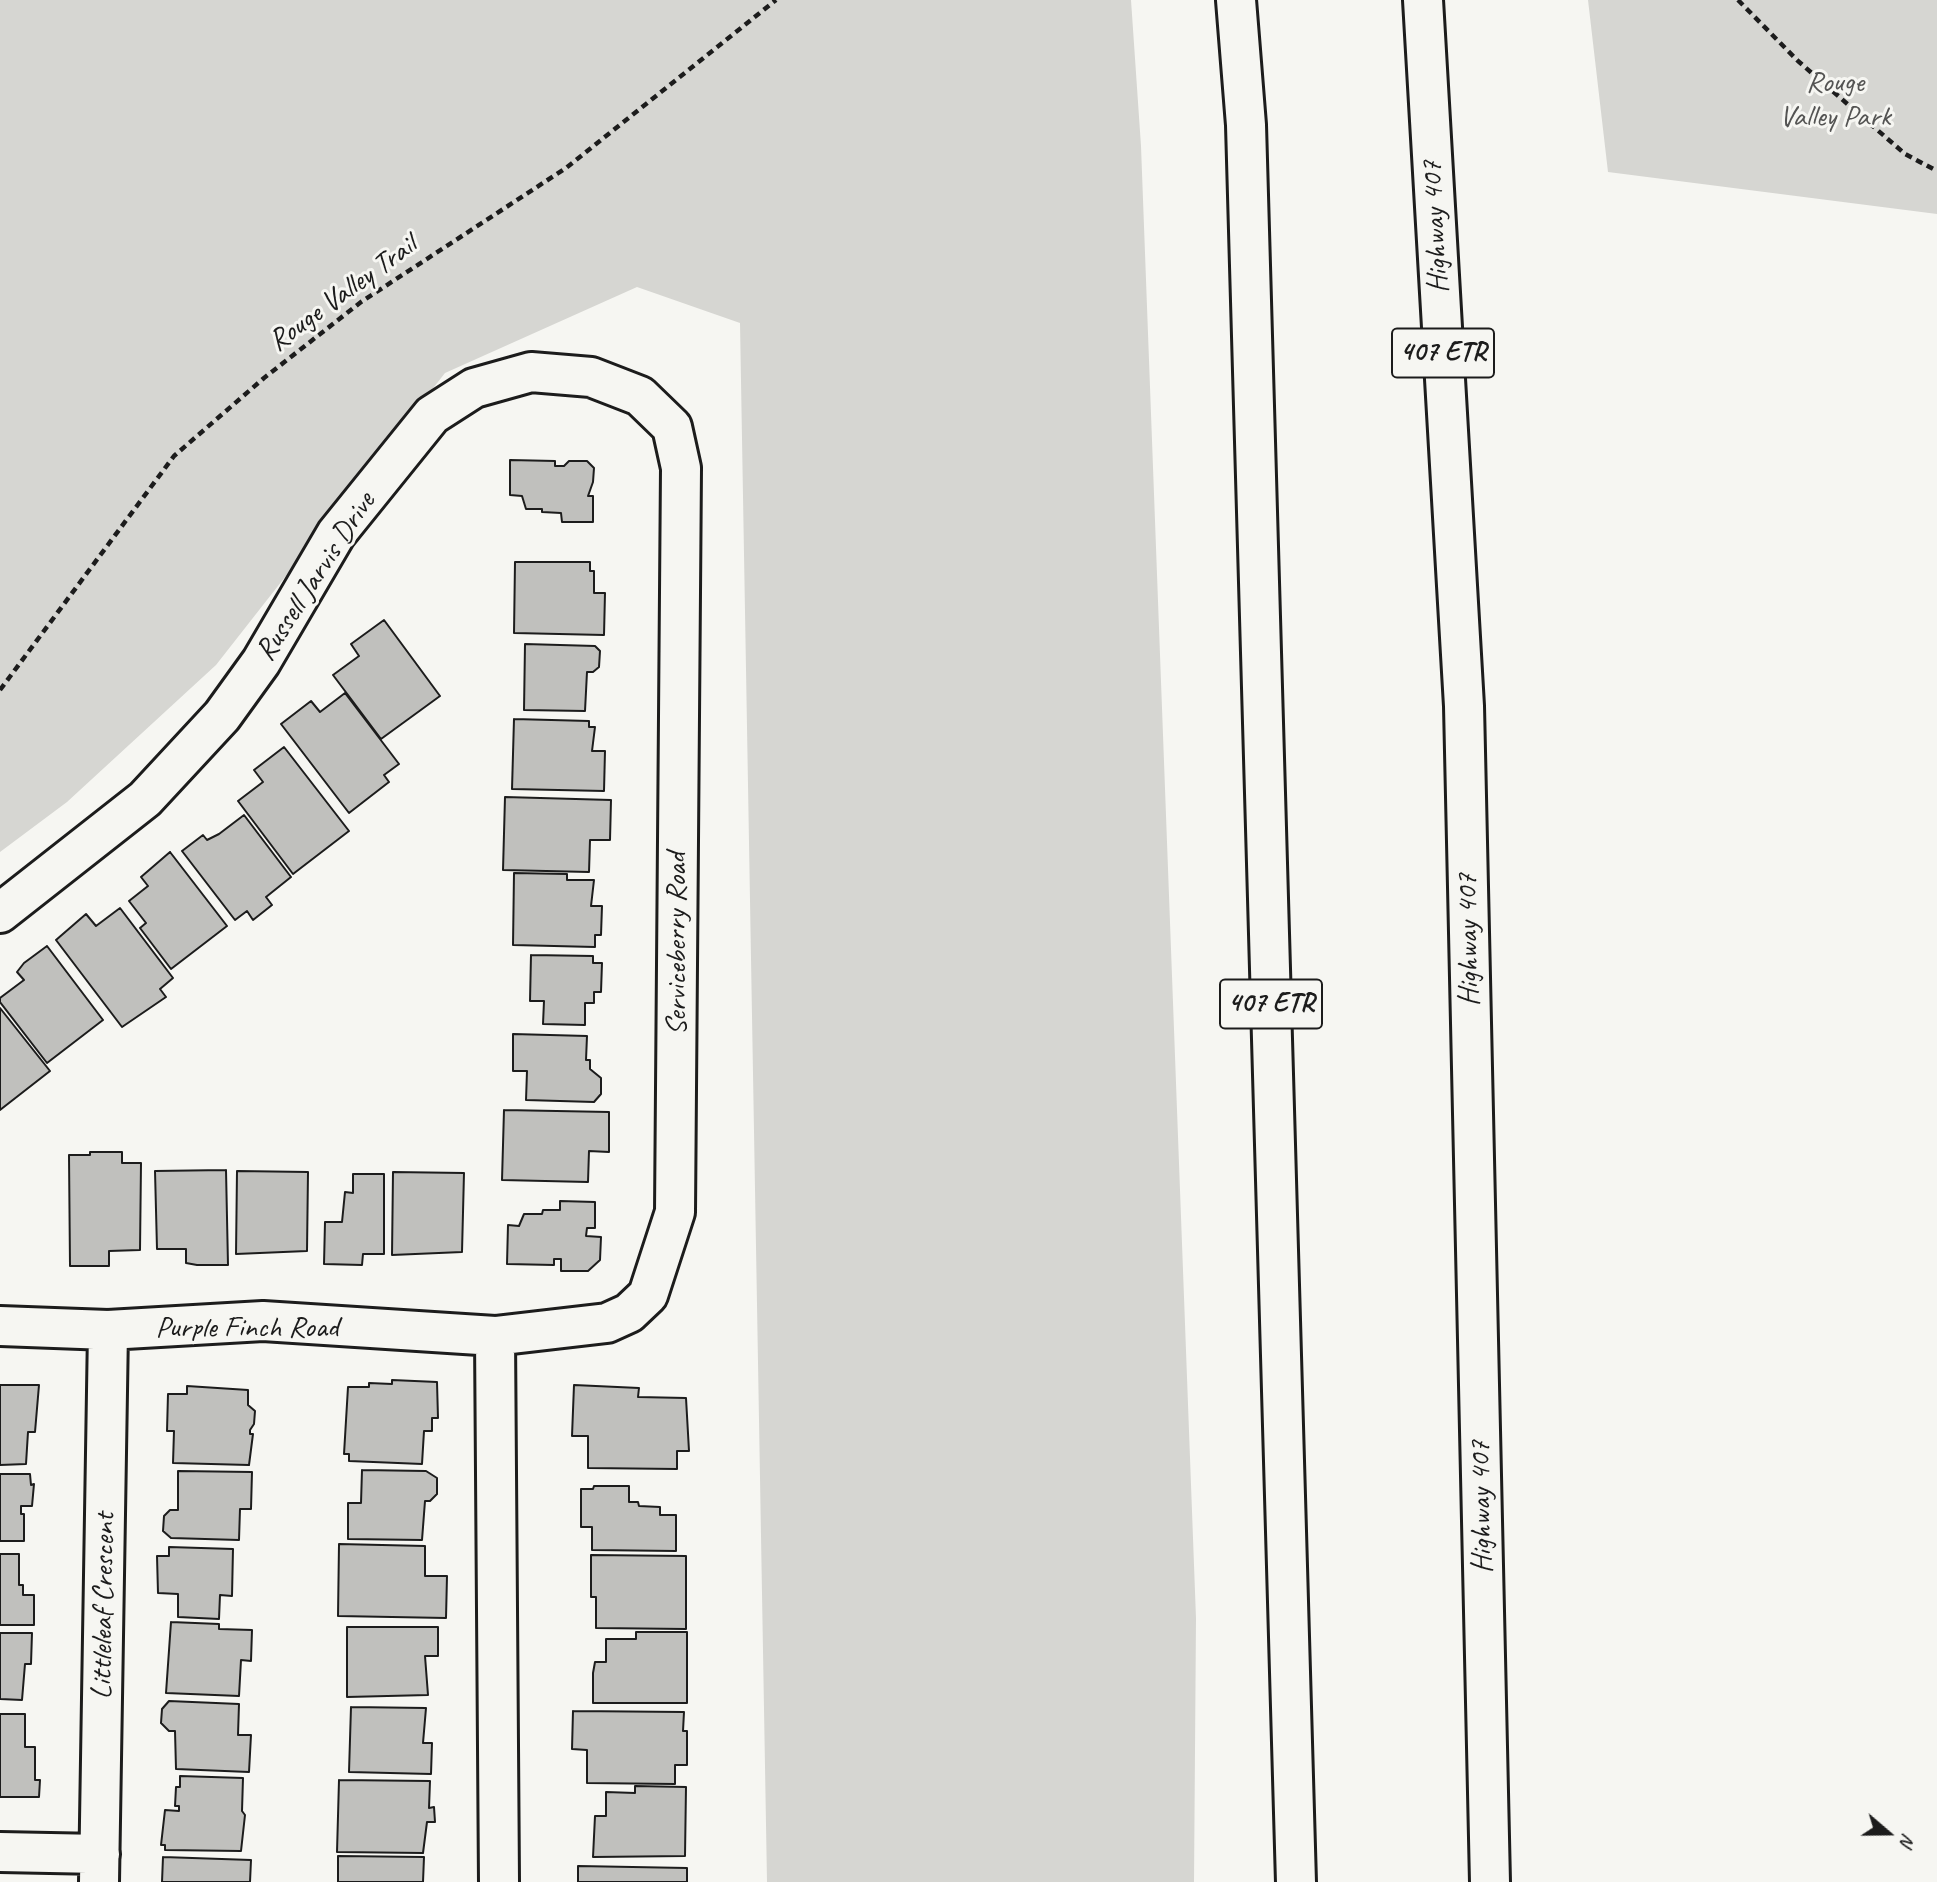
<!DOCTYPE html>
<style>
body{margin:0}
#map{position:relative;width:1937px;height:1882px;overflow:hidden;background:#f6f6f2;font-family:Caveat,sans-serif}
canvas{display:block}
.north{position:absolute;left:1853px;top:1798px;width:70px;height:70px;-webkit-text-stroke:5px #f6f6f2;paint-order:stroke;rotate:110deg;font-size:19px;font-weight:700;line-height:28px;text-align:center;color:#1c1c1c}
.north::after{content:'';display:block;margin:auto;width:24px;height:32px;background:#1c1c1c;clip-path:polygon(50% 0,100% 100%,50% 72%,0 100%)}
</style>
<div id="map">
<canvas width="1937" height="1882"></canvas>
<div class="north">N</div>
</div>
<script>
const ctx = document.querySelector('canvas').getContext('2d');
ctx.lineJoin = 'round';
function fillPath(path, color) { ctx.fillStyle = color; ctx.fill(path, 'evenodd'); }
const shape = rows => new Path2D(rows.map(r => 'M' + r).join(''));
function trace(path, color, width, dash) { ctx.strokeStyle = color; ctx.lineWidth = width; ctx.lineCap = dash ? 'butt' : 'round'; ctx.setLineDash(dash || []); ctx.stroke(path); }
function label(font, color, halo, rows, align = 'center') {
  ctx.font = font + ' Caveat,sans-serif'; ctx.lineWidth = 6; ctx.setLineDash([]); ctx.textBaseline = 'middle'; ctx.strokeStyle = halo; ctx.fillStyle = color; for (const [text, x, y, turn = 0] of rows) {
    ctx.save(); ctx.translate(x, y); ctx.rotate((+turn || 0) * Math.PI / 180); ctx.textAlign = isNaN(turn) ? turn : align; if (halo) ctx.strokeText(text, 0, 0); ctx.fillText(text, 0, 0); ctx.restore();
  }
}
const green = shape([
 [0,0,1131,0,1141,146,1196,1618,1194,1882,767,1882,740,323,637,287,445,373,216,665,67,802,0,852],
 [1588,0,1937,0,1937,214,1608,172]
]);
const building = shape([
 [510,460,555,461,555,466,564,466,569,461,587,461,594,468,593,482,588,496,593,496,593,522,562,522,561,513,542,512,542,509,526,509,522,496,510,495,510,460],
 [515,562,590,562,590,571,594,571,594,593,605,593,604,635,514,633,515,562],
 [384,620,440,696,381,739,333,675,359,656,351,644,384,620],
 [525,644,595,646,600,651,599,667,593,672,587,672,585,711,524,710,525,644],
 [345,693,399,764,384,775,389,782,349,813,281,724,311,701,320,712,345,693],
 [514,719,589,721,589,727,595,727,592,751,605,751,604,791,512,789,514,719],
 [284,747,349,831,293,874,238,801,263,782,254,770,284,747],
 [505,797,611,800,610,840,590,840,589,872,503,870,505,797],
 [244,815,291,877,266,897,272,905,253,920,247,911,235,920,182,851,203,835,207,840,219,834,244,815],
 [170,852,227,926,171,969,140,928,146,923,129,901,148,886,141,877,170,852],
 [514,873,567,874,567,880,594,880,591,906,602,906,601,935,595,935,595,947,513,945,514,873],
 [120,908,173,978,160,989,166,997,122,1027,56,940,86,914,96,926,120,908],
 [47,946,103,1020,47,1063,0,1002,0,998,24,980,17,972,24,963,47,946],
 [531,955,593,956,593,963,602,963,601,992,594,992,594,1003,585,1003,585,1025,543,1024,544,1001,530,1001,531,955],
 [0,1008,50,1071,0,1110,0,1008],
 [513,1034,587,1036,586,1060,590,1060,590,1069,601,1078,601,1094,594,1102,526,1100,527,1071,513,1071,513,1034],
 [504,1110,609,1112,609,1152,589,1151,588,1182,502,1180,504,1110],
 [90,1152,122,1152,122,1163,141,1163,140,1250,109,1251,109,1266,70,1266,69,1155,90,1155,90,1152],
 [226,1170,228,1265,197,1265,186,1263,186,1249,157,1249,155,1171,226,1170],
 [237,1171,308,1172,307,1251,236,1254,237,1171],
 [393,1172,464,1173,462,1252,392,1255,393,1172],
 [353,1174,384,1174,384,1254,363,1254,362,1265,324,1264,325,1222,342,1222,345,1192,353,1193,353,1174],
 [560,1201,595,1202,595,1228,587,1228,586,1236,601,1237,600,1260,588,1271,561,1271,561,1259,554,1259,554,1265,507,1264,508,1225,519,1226,524,1214,542,1214,543,1210,560,1210,560,1201],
 [392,1380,437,1382,438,1418,432,1418,432,1431,424,1431,422,1464,349,1461,349,1454,344,1454,348,1387,369,1387,369,1383,392,1384,392,1380],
 [0,1385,39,1385,35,1432,28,1432,26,1464,0,1465,0,1385],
 [574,1385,639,1388,638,1397,686,1398,689,1451,677,1451,677,1469,588,1468,588,1436,572,1436,574,1385],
 [187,1386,248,1390,248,1405,255,1411,254,1424,250,1430,250,1434,253,1434,249,1465,173,1463,174,1431,167,1431,168,1394,187,1394,187,1386],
 [362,1470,426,1471,437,1478,437,1494,430,1501,425,1501,422,1540,348,1539,348,1503,361,1503,362,1470],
 [178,1471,252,1472,251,1509,240,1509,239,1540,171,1538,163,1531,164,1516,170,1510,178,1510,178,1471],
 [0,1474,30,1474,31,1485,34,1484,32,1506,21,1506,21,1514,24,1514,24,1541,0,1541,0,1474],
 [594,1486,629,1486,629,1502,638,1502,639,1506,660,1507,660,1515,676,1515,676,1551,592,1550,592,1527,581,1527,581,1489,593,1489,594,1486],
 [339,1544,425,1546,425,1576,447,1576,446,1618,338,1616,339,1544],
 [169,1547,233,1549,232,1596,220,1595,219,1619,178,1617,178,1594,158,1593,157,1556,169,1556,169,1547],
 [0,1554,19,1554,19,1585,23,1585,23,1595,34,1595,34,1625,0,1625,0,1554],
 [591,1555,686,1556,686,1629,596,1628,596,1597,591,1597,591,1555],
 [171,1622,219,1624,219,1629,252,1630,251,1661,241,1660,239,1696,166,1693,171,1622],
 [347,1627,438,1627,438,1656,425,1656,428,1695,347,1697,347,1627],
 [636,1632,687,1632,687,1703,593,1703,593,1673,595,1662,606,1662,606,1639,636,1639,636,1632],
 [0,1633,32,1633,31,1664,25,1664,22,1700,0,1699,0,1633],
 [169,1701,239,1704,238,1735,251,1735,249,1772,176,1769,175,1731,169,1731,161,1723,162,1709,169,1701],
 [351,1707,426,1708,423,1743,432,1743,431,1774,349,1772,351,1707],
 [573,1711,684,1712,683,1731,687,1731,687,1765,675,1765,675,1784,587,1783,587,1750,572,1749,573,1711],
 [0,1714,25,1714,25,1747,35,1747,35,1780,40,1780,39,1797,0,1797,0,1714],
 [180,1776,243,1778,242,1811,245,1815,241,1851,165,1850,165,1845,161,1845,165,1810,179,1811,179,1806,175,1806,176,1787,180,1787,180,1776],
 [339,1780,430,1781,429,1808,434,1807,435,1822,427,1822,423,1853,337,1852,339,1780],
 [635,1786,686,1787,685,1856,593,1857,595,1816,606,1816,606,1792,635,1793,635,1786],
 [338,1856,424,1857,423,1882,338,1882,338,1856],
 [163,1857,251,1860,250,1882,162,1882,163,1857],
 [578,1866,687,1868,687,1882,578,1882,578,1866]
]);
const path = shape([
 [1738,0,1798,61,1905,154,1937,171],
 [0,690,174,456,264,378,361,302,566,168,776,0]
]);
const street = shape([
 [0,913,145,799,222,716,261,662,336,534,432,415,474,388,531,372,591,377,640,396,672,427,681,468,675,1212,648,1295,629,1313,607,1323,495,1336,263,1321,108,1330,0,1326],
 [495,1336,499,1882],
 [0,1852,100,1854],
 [99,1882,108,1330]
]);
const highway = shape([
 [1236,0,1246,125,1296,1882],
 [1423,0,1464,706,1490,1882]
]);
const shields = [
 [1443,353,102],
 [1271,1004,102]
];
const shieldNames = [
 ["407 ETR",1443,353],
 ["407 ETR",1271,1004]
];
const parkNames = [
 ["Rouge",1835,83],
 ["Valley Park",1835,117]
];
const streetNames = [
 ["Highway 407",1436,227,-93],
 ["Rouge Valley Trail",343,294,-36],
 ["Russell Jarvis Drive",316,577,-57],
 ["Highway 407",1469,940,-91],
 ["Serviceberry Road",677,944,-90],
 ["Purple Finch Road",247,1328],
 ["Highway 407",1482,1507,-91],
 ["Littleleaf Crescent",104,1606,-89]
];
fillPath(green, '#d6d6d2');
fillPath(building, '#c0c0bd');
trace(building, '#1c1c1c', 2);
trace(street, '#1c1c1c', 44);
trace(highway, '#1c1c1c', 44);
trace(path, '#1c1c1c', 4.5, [7, 5]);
trace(street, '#f6f6f2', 38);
trace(highway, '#f6f6f2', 38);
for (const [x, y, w] of shields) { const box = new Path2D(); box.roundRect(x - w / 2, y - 24.5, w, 49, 5); ctx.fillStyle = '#f6f6f2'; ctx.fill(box); trace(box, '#1c1c1c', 2); }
label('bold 28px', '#1c1c1c', null, shieldNames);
label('30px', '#545453', '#f6f6f2', parkNames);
label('30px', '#1c1c1c', '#f6f6f2', streetNames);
</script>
